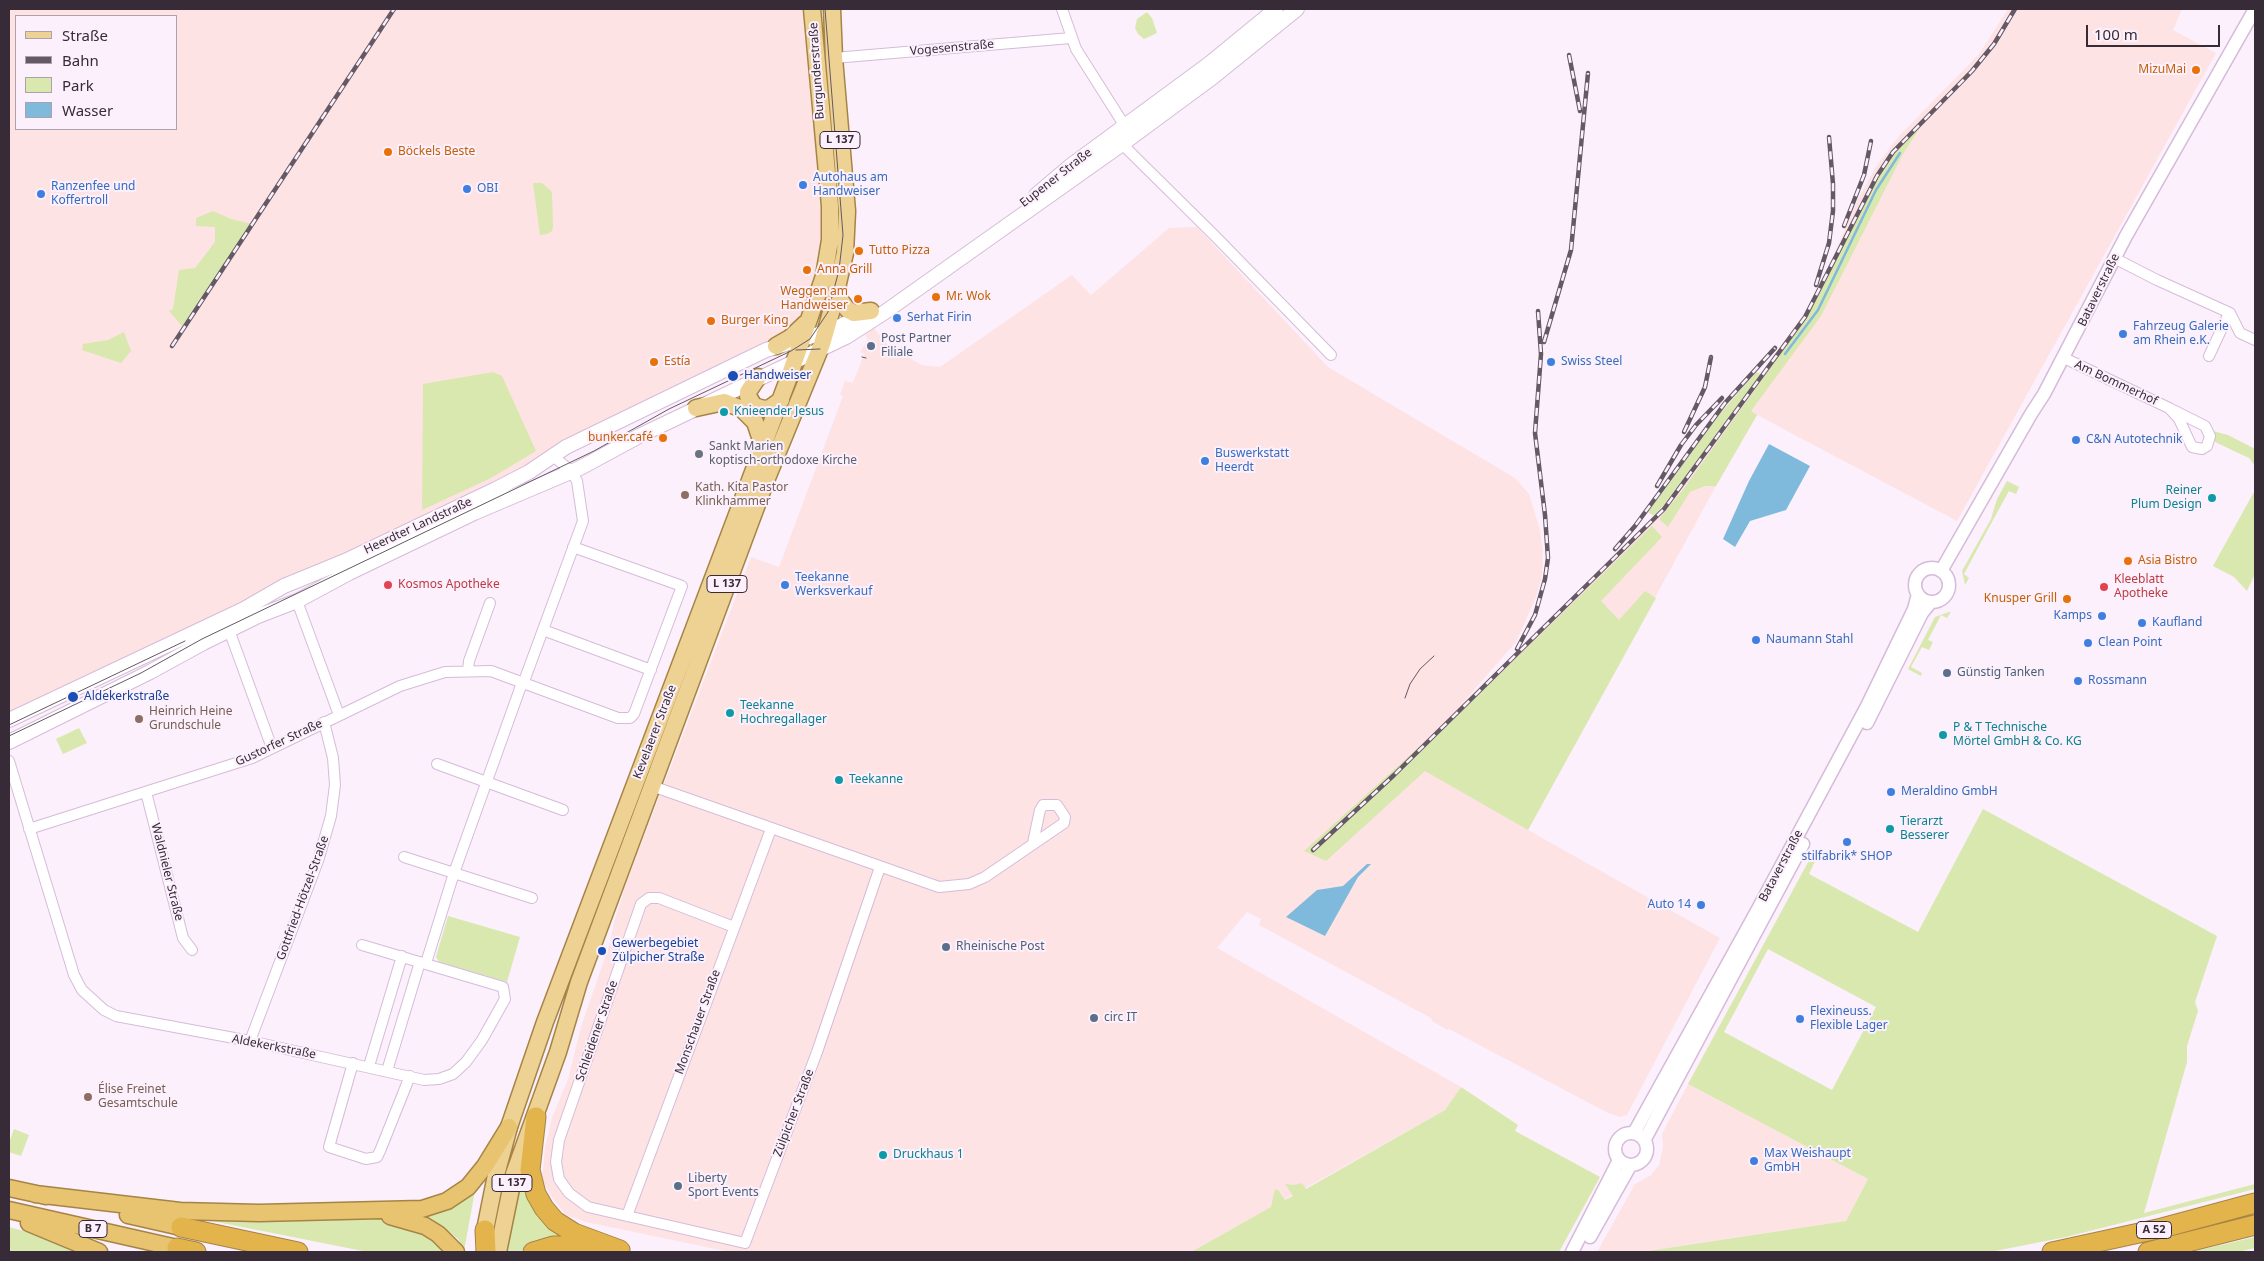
<!DOCTYPE html>
<meta charset="utf-8">
<style>
body{margin:0}
#map{position:relative;width:2264px;height:1261px;overflow:hidden;background:#fbf0fc;font-family:"Noto Sans",sans-serif}
canvas{display:block}
.frame{position:absolute;inset:0;border:10px solid #362b37;pointer-events:none}
.legend{position:absolute;left:15px;top:15px;width:162px;height:115px;box-sizing:border-box;background:#fbf0fc;border:1px solid #aca1ad;margin:0;padding:6px 9px;list-style:none;font-size:15px;color:#362b37}
.legend li{display:flex;align-items:center;gap:10px;height:25px}
.legend b{width:25px;border:1px solid #aca1ad}
.scale{position:absolute;left:2086px;top:25px;width:134px;height:22px;box-sizing:border-box;border:2px solid #362b37;border-top:0;padding-left:6px;font-size:15px;line-height:18px;white-space:nowrap;color:#362b37;-webkit-text-stroke:4px #fbf0fc;paint-order:stroke}
</style>
<div id="map">
<canvas width="2264" height="1261"></canvas>
<div class="frame"></div>
<ul class="legend">
<li><b style="height:6px;background:#eed294"></b>Straße</li>
<li><b style="height:6px;background:#645965"></b>Bahn</li>
<li><b style="height:14px;background:#d9e8af"></b>Park</li>
<li><b style="height:14px;background:#7fbadc"></b>Wasser</li>
</ul>
<div class="scale">100 m</div>
</div>
<script>
const ctx = document.querySelector('canvas').getContext('2d');
ctx.lineJoin = 'round';
function fillPath(path, color) { ctx.fillStyle = color; ctx.fill(path, 'evenodd'); }
const shape = rows => new Path2D(rows.map(r => 'M' + r).join(''));
function trace(path, color, width, dash) { ctx.strokeStyle = color; ctx.lineWidth = width; ctx.lineCap = dash ? 'butt' : 'round'; ctx.setLineDash(dash || []); ctx.stroke(path); }
function label(font, color, halo, rows, align = 'center') {
  ctx.font = font + ' "Noto Sans",sans-serif'; ctx.lineWidth = 4; ctx.setLineDash([]); ctx.textBaseline = 'middle'; ctx.strokeStyle = halo; ctx.fillStyle = color; for (const [text, x, y, turn = 0] of rows) {
    ctx.save(); ctx.translate(x, y); ctx.rotate((+turn || 0) * Math.PI / 180); ctx.textAlign = isNaN(turn) ? turn : align; if (halo) ctx.strokeText(text, 0, 0); ctx.fillText(text, 0, 0); ctx.restore();
  }
}
const industrial = shape([
 [9,9,809,9,818,138,817,165,824,216,824,235,818,265,801,318,793,331,553,448,509,477,9,713],
 [16,16,176,16,176,129,16,129],
 [2008,9,2182,9,2173,30,2216,53,1957,521,1757,415,1716,486,1528,830,1720,938,1627,1115,1620,1117,1608,1113,1449,1029,1447,1030,1432,1021,1431,1018,1259,925,1261,919,1247,912,1217,948,1461,1087,1445,1110,1191,1252,730,1252,586,1222,566,1215,551,1196,542,1179,545,1148,552,1118,568,1079,581,1027,610,943,614,922,627,881,751,557,779,567,843,396,840,395,845,381,853,383,864,354,860,352,868,339,865,335,874,328,889,347,922,365,940,367,1072,275,1091,295,1169,228,1197,227,1328,367,1515,478,1529,494,1540,530,1543,552,1542,576,1536,597,1516,642,1461,705,1643,528,1678,488,1803,315,1823,280,1859,197,1877,165,1898,137,1979,54],
 [1688,1084,1868,1179,1846,1221,1641,1252,1597,1252,1635,1184,1651,1175,1659,1165,1663,1147,1662,1134]
]);
const green = shape([
 [1147,12,1152,18,1157,33,1144,39,1138,34,1135,28,1137,19],
 [1921,126,1903,154,1821,316,1751,411,1757,415,1716,486,1705,486,1690,492,1668,527,1659,519,1682,491,1807,317,1879,177,1896,152],
 [533,183,542,183,552,192,553,226,552,231,547,234,540,235],
 [213,211,231,219,252,224,207,293,182,326,169,311,173,309,179,270,195,268,215,242,215,227,196,226,196,218],
 [124,332,131,351,121,363,82,350,83,344,108,340],
 [493,372,502,376,536,451,491,478,422,510,423,384],
 [1756,372,1761,374,1678,488,1654,516,1648,512,1718,416],
 [2213,431,2228,435,2255,449,2255,466,2249,458,2215,442],
 [2007,481,2019,487,2016,494,2009,491,1993,520,1964,574,1969,578,1965,585,1962,571,1991,519,1997,499],
 [2255,490,2255,574,2247,591,2234,577,2213,566],
 [1652,526,1662,537,1601,601,1619,620,1645,591,1656,598,1528,830,1425,771,1326,861,1304,851,1502,672],
 [1949,612,1951,612,1947,618,1941,615,1928,640,1933,642,1929,650,1922,647,1911,667,1922,673,1921,676,1908,669,1935,617],
 [79,728,87,743,63,754,56,739],
 [1983,809,2217,936,2195,1002,2198,1011,2187,1046,2187,1062,2144,1213,2255,1184,2255,1189,2066,1237,1990,1252,1641,1252,1846,1221,1868,1179,1688,1084,1813,853,1818,855,1809,874,1918,932],
 [1768,949,1876,1007,1832,1090,1724,1032],
 [448,916,520,937,507,982,439,962,436,957],
 [1461,1087,1518,1125,1515,1131,1600,1177,1559,1252,1191,1252,1271,1207,1275,1189,1278,1190,1285,1200,1293,1196,1285,1184,1294,1185,1302,1183,1306,1189,1445,1110],
 [14,1129,29,1135,21,1156,9,1152,9,1143],
 [523,1167,568,1238,530,1246,519,1252,506,1252],
 [476,1185,464,1251,459,1240,446,1229,419,1213],
 [372,1217,405,1224,435,1238,447,1252,368,1252,212,1221],
 [9,1227,31,1233,77,1252,9,1252],
 [2255,1237,2255,1248,2238,1252,2191,1252]
]);
const water = shape([
 [1769,444,1810,466,1786,510,1750,521,1735,547,1723,539,1749,481],
 [1367,864,1371,864,1358,877,1325,936,1286,917,1317,890,1343,886]
]);
const stream = shape([
 [1785,354,1818,310,1876,190,1900,153]
]);
const minor = shape([
 [1062,9,1076,49,1121,120,1127,149,1215,236,1331,355],
 [834,58,1071,38],
 [2114,258,2157,280,2230,313,2240,333,2255,340],
 [2209,356,2229,313],
 [2064,358,2169,408,2179,419,2192,447,2202,449,2207,446,2210,436,2205,426,2169,408],
 [297,601,339,715],
 [229,630,272,748],
 [543,630,651,670],
 [468,670,469,661,490,603],
 [523,684,583,521,577,481,571,471,553,456],
 [9,761,74,975,82,990,104,1010,116,1016,250,1041,424,1080,439,1079,453,1074,466,1062,482,1040,505,999,503,987,362,945],
 [437,764,563,810],
 [652,786,939,887,969,884,985,877,1064,823,1065,817,1057,805,1043,805,1040,810,1033,843],
 [146,792,183,938,192,950],
 [29,829,252,758,400,686,445,672,491,671,618,718,630,718,634,714,682,586,573,547],
 [404,857,532,898],
 [734,927,659,898,649,898,641,904,559,1140,556,1162,559,1179,569,1193,588,1207,745,1243,817,1052,880,867],
 [426,963,454,873,522,683],
 [250,1041,318,861,331,816,335,785,333,758,324,722],
 [353,1063,329,1147,366,1159,377,1157,380,1151,410,1076],
 [369,1066,402,956],
 [387,1071,420,962],
 [627,1216,771,829]
]);
const tertiary = shape([
 '1915 585a17 17 0 1 1 34 0a17 17 0 1 1-34 0Z',
 [1941,571,2031,414,2044,394,2126,236,2255,9],
 [1867,723,1922,613,1931,602],
 '1615 1149a16 16 0 1 1 32 0a16 16 0 1 1-32 0Z',
 [1634,1133,1757,911,1867,706,1914,609,1918,594],
 [1645,1139,1803,844],
 [1590,1237,1630,1166],
 [1572,1252,1619,1160]
]);
const secondary = shape([
 [1036,195,1069,167,1209,64,1276,9],
 [9,720,244,609,284,586,345,561,496,489,529,472,566,447,766,350,832,330,869,312],
 [9,742,150,672,203,643,258,616,297,601,349,573,474,513,580,468,641,435,846,337,885,312,1125,142,1213,77,1297,9]
]);
const primary = shape([
 [838,288,839,299,848,310,854,313,871,311],
 [776,346,790,338,806,323],
 [758,377,748,392,748,396,754,406,764,409,770,408,781,400],
 [696,408,724,402,742,409,755,422,763,446],
 [485,1230,496,1175,509,1127,545,1022,789,377,824,276,830,240,830,206,812,9],
 [498,1252,514,1174,558,1052,579,982,765,483,822,344,832,309,845,253,847,211,834,58,832,9]
]);
const trunk = shape([
 [9,1188,46,1196],
 [35,1194,180,1211,259,1213,422,1209,447,1201,468,1187,485,1166,509,1127],
 [9,1210,177,1248],
 [128,1215,181,1227],
 [390,1216,425,1226,438,1234,456,1252],
 [29,1223,99,1252]
]);
const motorway = shape([
 [536,1117,530,1170,536,1194,544,1208,555,1221,574,1233,620,1250],
 [181,1227,298,1252],
 [485,1230,486,1252],
 [177,1248,196,1252],
 [533,1252,553,1246,593,1246],
 [2052,1252,2162,1228,2255,1203],
 [2148,1252,2255,1225]
]);
const tram = shape([
 [796,350,820,349],
 [862,357,866,358],
 [1405,698,1410,684,1420,669,1434,656],
 [9,725,185,641],
 [9,736,141,673,202,639,594,451,669,409,791,351,810,339,828,312,839,270,843,235,825,9]
]);
const rail = shape([
 [1569,55,1580,111],
 [1844,226,1864,175,1871,141],
 [1816,285,1829,243,1833,211,1833,184,1829,137],
 [1544,342,1571,250,1588,73],
 [172,346,394,9],
 [1684,432,1705,387,1711,357],
 [1657,486,1681,445,1696,425,1722,398],
 [1615,549,1635,526,1725,403,1775,348],
 [1517,649,1535,615,1545,579,1548,558,1545,515,1535,433,1541,354,1538,311],
 [1313,850,1394,775,1664,509,1805,317,1877,176,1893,152,1972,71,1994,44,2015,9]
]);
const markers = [
 [2196,70,5,"#e8710a"],
 [388,152,5,"#e8710a"],
 [803,185,5,"#3f7fe0"],
 [467,189,5,"#3f7fe0"],
 [41,194,5,"#3f7fe0"],
 [859,251,5,"#e8710a"],
 [807,270,5,"#e8710a"],
 [936,297,5,"#e8710a"],
 [858,299,5,"#e8710a"],
 [897,318,5,"#3f7fe0"],
 [711,321,5,"#e8710a"],
 [2123,334,5,"#3f7fe0"],
 [871,346,5,"#5c6f8a"],
 [654,362,5,"#e8710a"],
 [1551,362,5,"#3f7fe0"],
 [733,376,6,"#1a4fb4"],
 [724,412,5,"#0f9aa8"],
 [663,438,5,"#e8710a"],
 [2076,440,5,"#3f7fe0"],
 [699,454,5,"#6b7280"],
 [1205,461,5,"#3f7fe0"],
 [685,495,5,"#8d6e63"],
 [2212,498,5,"#0f9aa8"],
 [2128,561,5,"#e8710a"],
 [388,585,5,"#e0444e"],
 [785,585,5,"#3f7fe0"],
 [2104,587,5,"#e0444e"],
 [2067,599,5,"#e8710a"],
 [2102,616,5,"#3f7fe0"],
 [2142,623,5,"#3f7fe0"],
 [1756,640,5,"#3f7fe0"],
 [2088,643,5,"#3f7fe0"],
 [1947,673,5,"#5c6f8a"],
 [2078,681,5,"#3f7fe0"],
 [73,697,6,"#1a4fb4"],
 [730,713,5,"#0f9aa8"],
 [139,719,5,"#8d6e63"],
 [1943,735,5,"#0f9aa8"],
 [839,780,5,"#0f9aa8"],
 [1891,792,5,"#3f7fe0"],
 [1890,829,5,"#0f9aa8"],
 [1847,842,5,"#3f7fe0"],
 [1701,905,5,"#3f7fe0"],
 [946,947,5,"#5c6f8a"],
 [602,951,5,"#1a4fb4"],
 [1094,1018,5,"#5c6f8a"],
 [1800,1019,5,"#3f7fe0"],
 [88,1097,5,"#8d6e63"],
 [883,1155,5,"#0f9aa8"],
 [1754,1161,5,"#3f7fe0"],
 [678,1186,5,"#5c6f8a"]
];
const shields = [
 [840,140,40],
 [727,584,40],
 [512,1183,40],
 [93,1229,28],
 [2154,1230,35]
];
const shieldNames = [
 ["L 137",840,140],
 ["L 137",727,584],
 ["L 137",512,1183],
 ["B 7",93,1229],
 ["A 52",2154,1230]
];
const streetNames = [
 ["Vogesenstraße",952,48,-5],
 ["Burgunderstraße",817,71,-94],
 ["Eupener Straße",1056,178,-38],
 ["Bataverstraße",2099,290,-64],
 ["Am Bommerhof",2116,383,25],
 ["Heerdter Landstraße",418,526,-25],
 ["Kevelaerer Straße",655,732,-69],
 ["Gustorfer Straße",279,743,-25],
 ["Bataverstraße",1781,866,-62],
 ["Waldnieler Straße",167,872,76],
 ["Gottfried-Hötzel-Straße",303,898,-70],
 ["Monschauer Straße",698,1022,-70],
 ["Schleidener Straße",597,1031,-71],
 ["Aldekerkstraße",274,1047,11],
 ["Zülpicher Straße",794,1113,-69]
];
const foodNames = [
 ["MizuMai",2186,70,"right"],
 ["Böckels Beste",398,152],
 ["Tutto Pizza",869,251],
 ["Anna Grill",817,270],
 ["Weggen am",848,292,"right"],
 ["Handweiser",848,306,"right"],
 ["Mr. Wok",946,297],
 ["Burger King",721,321],
 ["Estía",664,362],
 ["bunker.café",653,438,"right"],
 ["Asia Bistro",2138,561],
 ["Knusper Grill",2057,599,"right"]
];
const shopNames = [
 ["Autohaus am",813,178],
 ["Handweiser",813,192],
 ["Ranzenfee und",51,187],
 ["Koffertroll",51,201],
 ["OBI",477,189],
 ["Serhat Firin",907,318],
 ["Fahrzeug Galerie",2133,327],
 ["am Rhein e.K.",2133,341],
 ["Swiss Steel",1561,362],
 ["C&N Autotechnik",2086,440],
 ["Buswerkstatt",1215,454],
 ["Heerdt",1215,468],
 ["Teekanne",795,578],
 ["Werksverkauf",795,592],
 ["Kamps",2092,616,"right"],
 ["Kaufland",2152,623],
 ["Naumann Stahl",1766,640],
 ["Clean Point",2098,643],
 ["Rossmann",2088,681],
 ["Meraldino GmbH",1901,792],
 ["stilfabrik* SHOP",1847,857,"center"],
 ["Auto 14",1691,905,"right"],
 ["Flexineuss.",1810,1012],
 ["Flexible Lager",1810,1026],
 ["Max Weishaupt",1764,1154],
 ["GmbH",1764,1168]
];
const serviceNames = [
 ["Post Partner",881,339],
 ["Filiale",881,353],
 ["Günstig Tanken",1957,673],
 ["Rheinische Post",956,947],
 ["circ IT",1104,1018],
 ["Liberty",688,1179],
 ["Sport Events",688,1193]
];
const transitNames = [
 ["Handweiser",744,376],
 ["Aldekerkstraße",84,697],
 ["Gewerbegebiet",612,944],
 ["Zülpicher Straße",612,958]
];
const cultureNames = [
 ["Knieender Jesus",734,412],
 ["Reiner",2202,491,"right"],
 ["Plum Design",2202,505,"right"],
 ["Teekanne",740,706],
 ["Hochregallager",740,720],
 ["P & T Technische",1953,728],
 ["Mörtel GmbH & Co. KG",1953,742],
 ["Teekanne",849,780],
 ["Tierarzt",1900,822],
 ["Besserer",1900,836],
 ["Druckhaus 1",893,1155]
];
const worshipNames = [
 ["Sankt Marien",709,447],
 ["koptisch-orthodoxe Kirche",709,461]
];
const educationNames = [
 ["Kath. Kita Pastor",695,488],
 ["Klinkhammer",695,502],
 ["Heinrich Heine",149,712],
 ["Grundschule",149,726],
 ["Élise Freinet",98,1090],
 ["Gesamtschule",98,1104]
];
const healthNames = [
 ["Kleeblatt",2114,580],
 ["Apotheke",2114,594],
 ["Kosmos Apotheke",398,585]
];
fillPath(industrial, '#fee3e5');
fillPath(green, '#d9e8af');
fillPath(water, '#7fbadc');
trace(stream, '#7fbadc', 2.5);
trace(minor, '#d6bbd9', 12);
trace(tertiary, '#d6bbd9', 15);
trace(secondary, '#d6bbd9', 16);
trace(primary, '#a68445', 19);
trace(trunk, '#a68445', 19);
trace(motorway, '#a68445', 21);
trace(minor, '#fff', 10);
trace(tertiary, '#fff', 12);
trace(secondary, '#fff', 14);
trace(primary, '#eed294', 16);
trace(trunk, '#e8c370', 16);
trace(motorway, '#e3b44c', 19);
trace(tram, '#645965', 1);
trace(rail, '#645965', 4.5);
trace(rail, '#fbf0fc', 2.5, [8]);
for (const [x, y, r, color] of markers) { const dot = new Path2D(); dot.arc(x, y, r, 0, 2 * Math.PI); ctx.fillStyle = color; ctx.fill(dot); trace(dot, '#fbf0fc', 2); }
for (const [x, y, w] of shields) { const box = new Path2D(); box.roundRect(x - w / 2, y - 8.5, w, 17, 4); ctx.fillStyle = '#fbf0fc'; ctx.fill(box); trace(box, '#362b37', 1); }
label('bold 11px', '#362b37', null, shieldNames);
label('12px', '#362b37', '#fbf0fc', streetNames);
label('12px', '#c56008', '#fbf0fc', foodNames, 'left');
label('12px', '#366cbe', '#fbf0fc', shopNames, 'left');
label('12px', '#4e5e75', '#fbf0fc', serviceNames, 'left');
label('12px', '#164399', '#fbf0fc', transitNames, 'left');
label('12px', '#0d838f', '#fbf0fc', cultureNames, 'left');
label('12px', '#5b616d', '#fbf0fc', worshipNames, 'left');
label('12px', '#785e54', '#fbf0fc', educationNames, 'left');
label('12px', '#be3a42', '#fbf0fc', healthNames, 'left');
</script>
